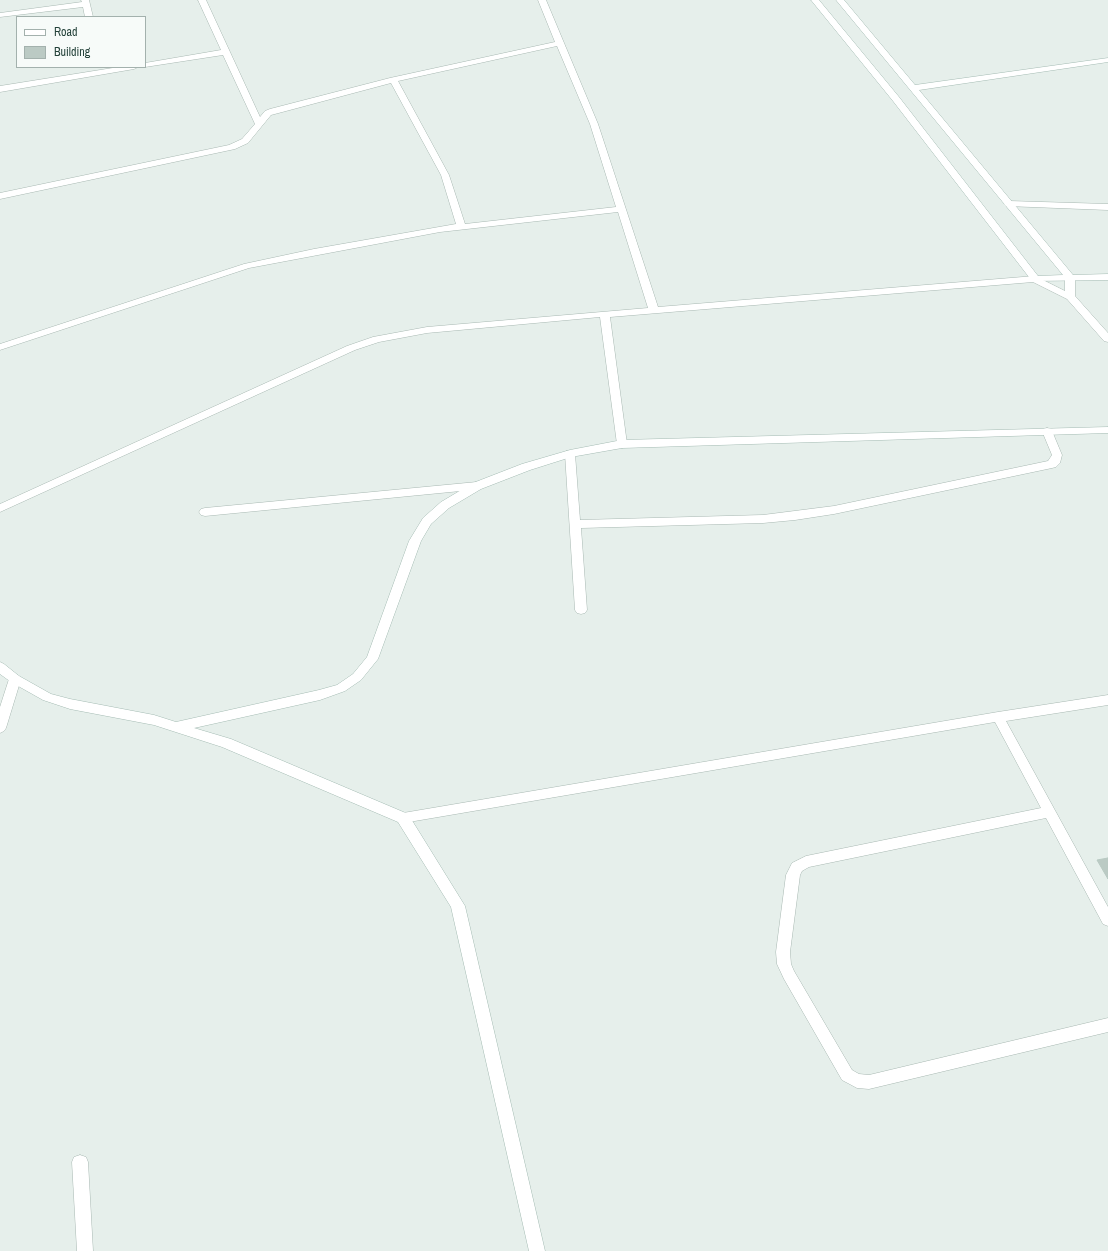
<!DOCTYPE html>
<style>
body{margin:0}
#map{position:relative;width:1108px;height:1251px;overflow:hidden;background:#e6efeb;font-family:"Archivo Narrow",sans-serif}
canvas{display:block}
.legend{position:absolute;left:16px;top:16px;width:130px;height:52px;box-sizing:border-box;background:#f7fbf9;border:1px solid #a3b1ad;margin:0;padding:5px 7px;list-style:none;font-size:12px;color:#24423a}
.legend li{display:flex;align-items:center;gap:8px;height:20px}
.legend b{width:20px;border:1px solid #a3b1ad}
</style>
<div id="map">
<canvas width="1108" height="1251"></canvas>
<ul class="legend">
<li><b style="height:5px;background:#fff"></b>Road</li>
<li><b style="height:11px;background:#bbcac4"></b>Building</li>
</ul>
</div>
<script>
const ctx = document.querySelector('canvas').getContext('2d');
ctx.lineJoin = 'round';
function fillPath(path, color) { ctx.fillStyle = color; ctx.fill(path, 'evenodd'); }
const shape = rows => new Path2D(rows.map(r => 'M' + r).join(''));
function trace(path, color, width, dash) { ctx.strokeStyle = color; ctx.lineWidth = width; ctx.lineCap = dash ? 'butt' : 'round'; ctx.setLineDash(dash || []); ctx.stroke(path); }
const building = shape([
 [1108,858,1108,879,1097,860,1108,858]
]);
const street = shape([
 [81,0,89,0,93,17,85,17,83,7,0,17,0,13,82,2,81,0],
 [198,0,206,0,260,117,265,111,270,109,390,78,555,42,538,0,546,0,598,124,658,307,1035,276,1065,291,1065,278,1070,275,1075,278,1075,296,1108,333,1108,342,1104,341,1067,299,1033,282,610,317,627,444,626,446,622,448,618,446,617,444,600,317,427,333,379,342,355,350,0,512,0,504,347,346,373,337,427,327,648,308,618,212,440,232,249,268,0,350,0,344,244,264,314,249,456,224,441,175,391,83,271,115,248,143,235,149,0,199,0,193,229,145,242,139,255,124,223,55,145,67,143,67,145,67,145,63,221,50,198,0],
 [557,46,590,124,616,207,465,224,449,175,398,81,557,46],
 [119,67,138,67,134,69,0,92,0,86,119,67],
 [1009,201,1108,204,1108,210,1006,206,1004,204,1006,202,1009,201],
 [1047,428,1051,429,1052,431,1062,455,1060,463,1056,467,1052,468,834,514,795,520,763,523,581,528,587,610,585,613,581,614,577,613,575,610,565,454,566,451,574,451,575,454,580,520,763,515,834,506,1048,461,1052,455,1042,431,1043,429,1047,428],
 [477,482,481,483,483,486,481,489,205,516,201,515,199,512,201,509,205,508,477,482],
 [15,674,19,676,21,679,6,728,4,731,0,733,0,707,9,679,11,676,15,674],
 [1108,695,1108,705,1006,721,1108,907,1108,926,1103,924,1046,818,809,867,802,871,800,875,790,952,791,964,794,971,852,1070,859,1074,869,1075,1108,1018,1108,1032,869,1089,857,1088,842,1080,784,979,777,964,776,952,786,875,792,863,806,856,1041,808,995,722,403,823,398,822,396,818,398,814,403,813,998,712,1108,695],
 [80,1155,86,1157,88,1162,93,1251,77,1251,72,1162,74,1157,80,1155]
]);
const secondary = shape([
 [811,0,819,0,899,97,1038,276,1063,275,836,0,844,0,915,85,1108,58,1108,62,919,90,1073,275,1108,274,1108,280,1032,281,893,101,811,0],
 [1108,427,1108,433,622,448,571,457,530,470,481,489,449,508,431,524,421,541,378,659,361,680,345,691,320,700,194,728,231,739,408,814,465,906,545,1251,529,1251,451,907,398,822,222,747,154,725,70,709,43,700,11,682,0,674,0,662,4,664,19,676,51,694,70,699,154,715,176,722,319,690,337,685,353,674,367,657,409,541,423,518,441,502,473,483,522,464,570,450,622,440,1108,427]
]);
fillPath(building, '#bbcac4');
trace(building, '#b8c9c2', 1);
trace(street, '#a8b8b2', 1);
trace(secondary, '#a4bbb3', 1);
fillPath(street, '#fff');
fillPath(secondary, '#fff');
</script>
